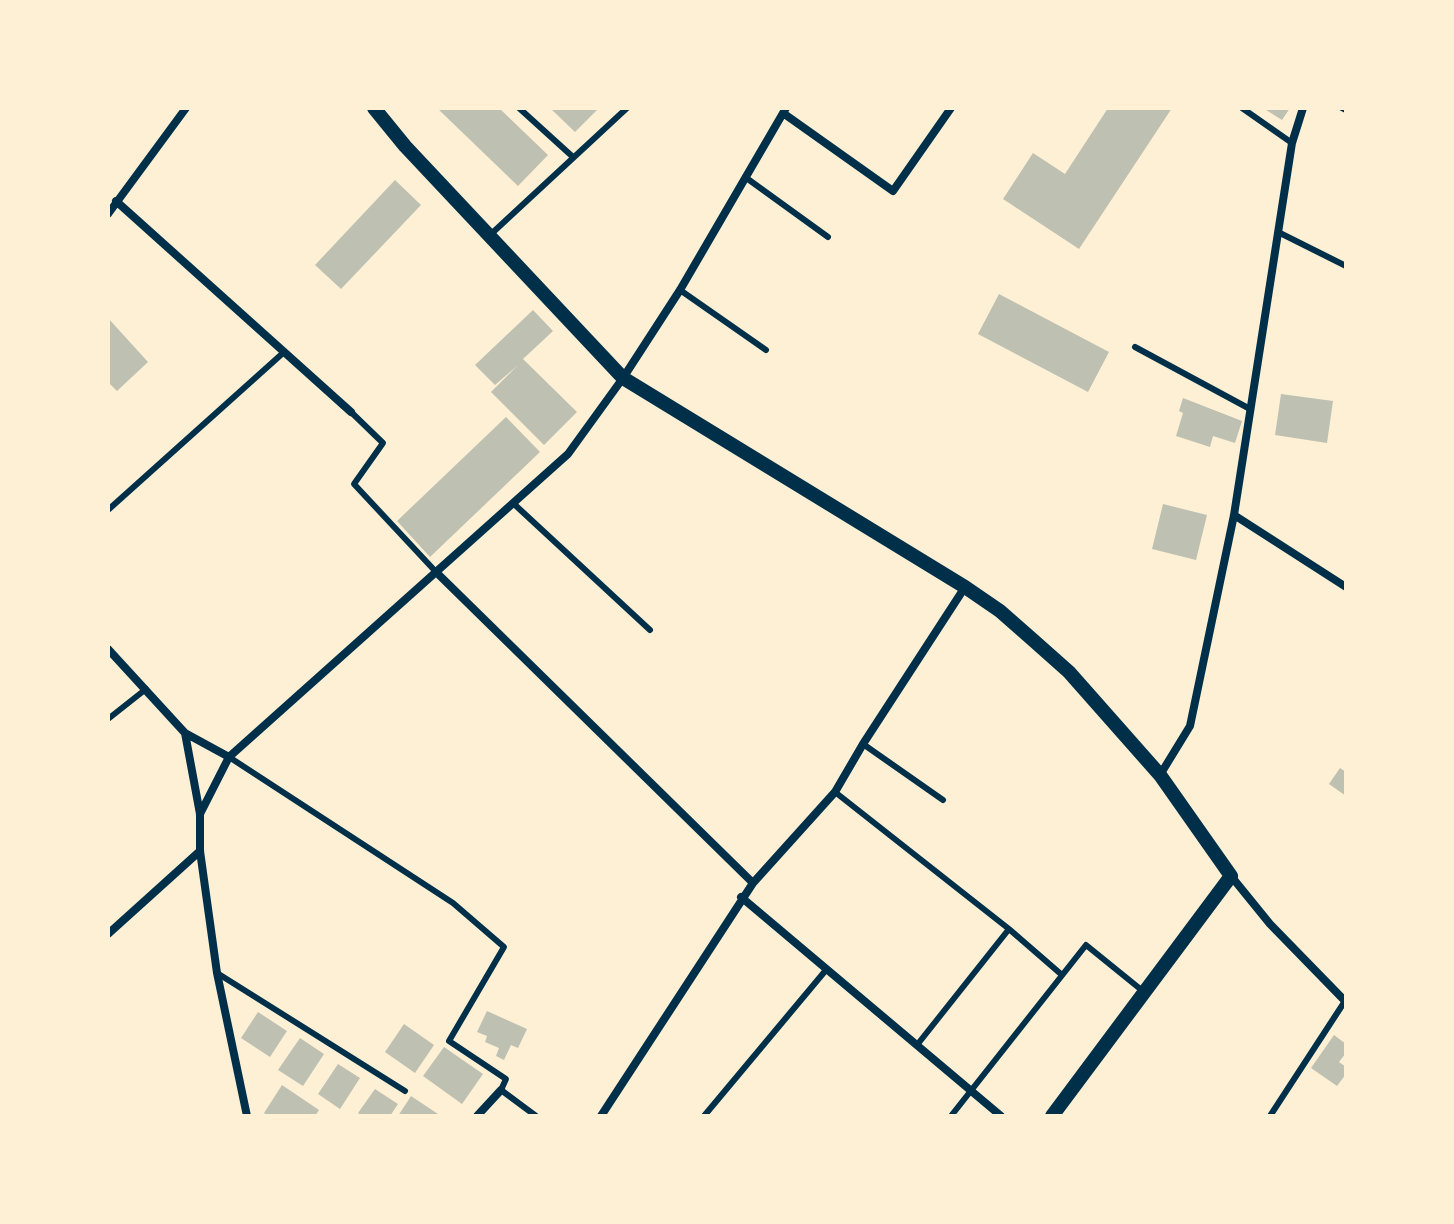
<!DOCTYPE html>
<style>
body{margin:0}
#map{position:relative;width:1454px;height:1224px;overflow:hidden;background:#fdf0d5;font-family:"Public Sans",sans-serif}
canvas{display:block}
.frame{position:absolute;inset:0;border:110px solid #fdf0d5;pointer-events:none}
</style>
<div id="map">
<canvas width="1454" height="1224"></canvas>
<div class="frame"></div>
</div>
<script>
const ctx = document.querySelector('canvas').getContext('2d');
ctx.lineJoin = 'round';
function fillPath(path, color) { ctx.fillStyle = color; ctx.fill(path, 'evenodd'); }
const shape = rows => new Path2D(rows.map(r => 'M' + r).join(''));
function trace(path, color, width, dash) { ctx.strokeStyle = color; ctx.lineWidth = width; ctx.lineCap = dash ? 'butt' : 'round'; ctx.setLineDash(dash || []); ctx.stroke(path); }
const building = shape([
 [437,108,499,108,548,155,518,186],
 [550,108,599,108,575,132],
 [1108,108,1172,108,1079,249,1003,199,1033,153,1065,174],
 [1263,108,1290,108,1282,120],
 [395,180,421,205,341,289,315,265],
 [999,294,1109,352,1088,392,978,334],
 [533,310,553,331,523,359,577,412,544,445,491,392,518,365,495,385,475,365],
 [108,318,148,362,117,391,108,382],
 [1281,394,1333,401,1327,443,1275,435],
 [1183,398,1242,421,1235,443,1213,436,1210,447,1176,436,1183,413,1179,411],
 [506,417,540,452,430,557,397,521],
 [1163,504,1207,515,1196,560,1152,549],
 [1340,768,1346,772,1346,796,1329,784],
 [487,1011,527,1029,518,1048,511,1045,504,1060,496,1056,499,1048,485,1042,487,1036,477,1032],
 [258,1012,287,1031,270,1057,241,1038],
 [404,1024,434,1045,415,1073,385,1052],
 [1334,1035,1346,1044,1346,1053,1339,1062,1346,1067,1346,1074,1337,1086,1311,1068],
 [300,1038,324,1054,303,1086,278,1070],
 [444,1047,483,1074,462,1104,423,1076],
 [338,1064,360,1078,340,1109,318,1094],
 [282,1085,319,1110,315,1116,268,1116,264,1113],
 [375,1089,398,1104,390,1116,362,1116,358,1113],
 [411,1096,441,1116,398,1116]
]);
const service = shape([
 [519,108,573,157],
 [1242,108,1292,143],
 [1342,108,1346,110],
 [745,177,828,237],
 [1278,232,1346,266],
 [490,235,627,108],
 [680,290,766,350],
 [1135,347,1250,409],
 [351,412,383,443,354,484,437,573],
 [514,504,650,630],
 [108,510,283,353],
 [108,719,146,689],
 [863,744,943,800],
 [229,757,453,903,504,947,449,1041,506,1079,501,1090,536,1116],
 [835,792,1009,929,1062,975],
 [217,973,405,1091],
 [917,1045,1009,929],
 [704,1116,826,970],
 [951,1116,1086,945,1144,992],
 [1270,1116,1345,1001]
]);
const minor = shape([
 [783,113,893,191,951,108],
 [116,201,351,412],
 [108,214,186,108],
 [1234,515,1346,587],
 [437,573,753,883,601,1116],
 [108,649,185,733,200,814,200,851,217,973,247,1116],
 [185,733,229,757],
 [1160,775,1190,726,1234,515,1292,143,1303,108],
 [200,814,229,757,568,454,623,378,680,290,786,108],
 [1231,876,1270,924,1346,1002],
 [753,883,835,792,863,744,965,587],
 [741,897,1001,1116],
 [108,934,200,851],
 [477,1116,501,1090]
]);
const tertiary = shape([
 [374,108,405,146,623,378,965,587,1000,611,1033,640,1069,672,1160,775,1231,876,1052,1116]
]);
fillPath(building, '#bec0b2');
trace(service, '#003049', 6);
trace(minor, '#003049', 8);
trace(tertiary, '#003049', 14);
</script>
